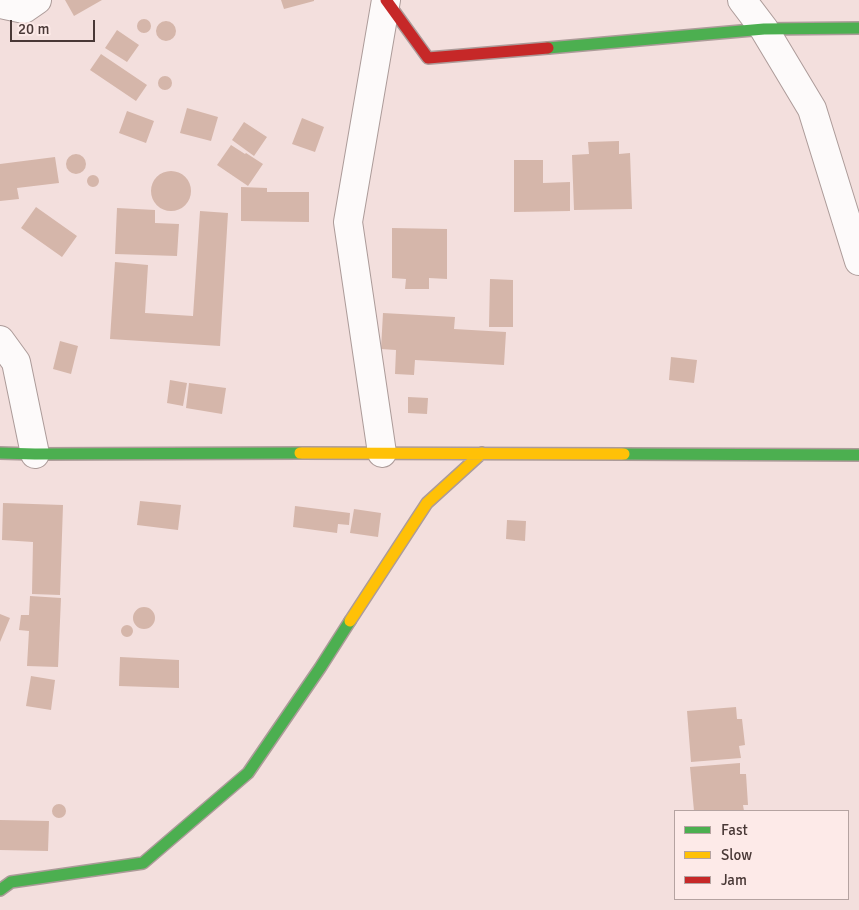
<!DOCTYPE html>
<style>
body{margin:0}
#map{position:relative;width:859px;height:910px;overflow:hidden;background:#f3dfdd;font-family:Signika,sans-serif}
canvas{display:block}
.legend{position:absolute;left:674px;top:810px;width:175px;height:90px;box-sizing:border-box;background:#fdeae8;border:1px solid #b5a3a1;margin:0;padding:6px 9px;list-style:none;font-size:15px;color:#493836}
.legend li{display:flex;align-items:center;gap:10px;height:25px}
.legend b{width:25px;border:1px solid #b5a3a1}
.scale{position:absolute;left:10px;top:20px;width:85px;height:22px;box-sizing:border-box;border:2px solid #493836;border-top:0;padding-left:6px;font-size:15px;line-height:18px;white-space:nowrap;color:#493836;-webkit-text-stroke:4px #fdeae8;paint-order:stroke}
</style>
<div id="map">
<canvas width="859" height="910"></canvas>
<ul class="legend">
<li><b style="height:6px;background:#4caf50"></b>Fast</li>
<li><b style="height:6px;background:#ffc107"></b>Slow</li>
<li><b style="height:6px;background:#c62828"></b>Jam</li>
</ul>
<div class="scale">20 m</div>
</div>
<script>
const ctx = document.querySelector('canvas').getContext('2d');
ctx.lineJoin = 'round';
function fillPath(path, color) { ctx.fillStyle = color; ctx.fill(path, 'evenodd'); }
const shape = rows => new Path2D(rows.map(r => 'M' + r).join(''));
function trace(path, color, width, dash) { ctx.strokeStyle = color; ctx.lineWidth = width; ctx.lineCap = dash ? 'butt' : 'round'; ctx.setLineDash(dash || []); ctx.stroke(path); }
const building = shape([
 [65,0,102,0,74,16],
 [281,0,314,0,314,1,284,9],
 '137 26a7 7 0 1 1 14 0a7 7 0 1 1-14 0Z',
 '156 31a10 10 0 1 1 20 0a10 10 0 1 1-20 0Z',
 [117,30,139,45,127,62,105,48],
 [101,54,147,85,136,101,90,70],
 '158 83a7 7 0 1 1 14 0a7 7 0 1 1-14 0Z',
 [187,108,218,117,211,141,180,133],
 [127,111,154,121,146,143,119,133],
 [302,118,324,127,315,152,292,144],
 [244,122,267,137,254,156,232,140],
 [619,141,619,154,630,153,632,209,574,210,572,155,589,154,588,142],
 [231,145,245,154,246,153,263,164,248,186,217,165],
 '66 164a10 10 0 1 1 20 0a10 10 0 1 1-20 0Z',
 [55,157,59,183,17,188,19,199,0,201,0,164],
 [514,160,543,160,543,183,570,182,570,211,514,212],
 '151 191a20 20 0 1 1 40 0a20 20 0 1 1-40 0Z',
 '87 181a6 6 0 1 1 12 0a6 6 0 1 1-12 0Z',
 [241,187,267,188,267,192,309,192,309,222,241,221],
 [36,207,77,236,62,257,21,228],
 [117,208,155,210,155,223,179,224,177,256,115,254],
 [200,211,228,213,220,346,110,339,115,262,148,265,145,313,193,316],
 [392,228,447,229,447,279,429,278,429,289,405,289,406,279,392,278],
 [490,279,513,280,513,327,489,327],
 [383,313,455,317,454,329,506,332,504,365,415,360,414,375,395,374,396,350,381,349],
 [60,341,78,346,71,374,53,369],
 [671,357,697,360,694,383,669,380],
 [170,380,187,383,183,406,167,403],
 [189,383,226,388,222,414,186,408],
 [408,397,428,398,427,414,408,413],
 [140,501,181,505,178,530,137,525],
 [3,503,63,505,60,595,32,594,33,542,2,540],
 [295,506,350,513,349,525,338,524,337,533,293,527],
 [354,509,381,513,378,537,350,533],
 [507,520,526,521,525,541,506,539],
 [30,596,61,598,58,667,27,666,29,631,19,630,21,615,29,615],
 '133 618a11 11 0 1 1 22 0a11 11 0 1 1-22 0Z',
 [0,614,10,618,0,642],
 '121 631a6 6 0 1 1 12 0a6 6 0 1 1-12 0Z',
 [120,657,179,660,179,688,119,686],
 [31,676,55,680,51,710,26,706],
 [736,707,737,719,742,719,745,745,739,746,741,758,691,762,687,711],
 [740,763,740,774,746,774,748,805,743,805,744,811,694,811,690,767],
 '52 811a7 7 0 1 1 14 0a7 7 0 1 1-14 0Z',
 [0,820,49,821,48,851,0,850]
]);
const street = shape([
 [742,0,764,29,812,109,859,261],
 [0,4,24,9,37,0],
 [0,340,16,362,35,454],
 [382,453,348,222,386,0]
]);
const fast = shape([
 [548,48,764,29,859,28],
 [0,453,35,454,300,453],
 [624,454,859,455],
 [0,890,11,882,143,863,248,773,320,668,350,621]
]);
const slow = shape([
 [300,453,624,454],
 [350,621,427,503,482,453]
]);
const jam = shape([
 [386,0,428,58,548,48]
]);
fillPath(building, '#d5b6aa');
trace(street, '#ac9b99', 30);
trace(fast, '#ac9b99', 14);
trace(slow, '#ac9b99', 14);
trace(jam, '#ac9b99', 14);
trace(street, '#fdfafa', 28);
trace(fast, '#4caf50', 11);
trace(slow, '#ffc107', 11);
trace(jam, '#c62828', 11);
</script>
